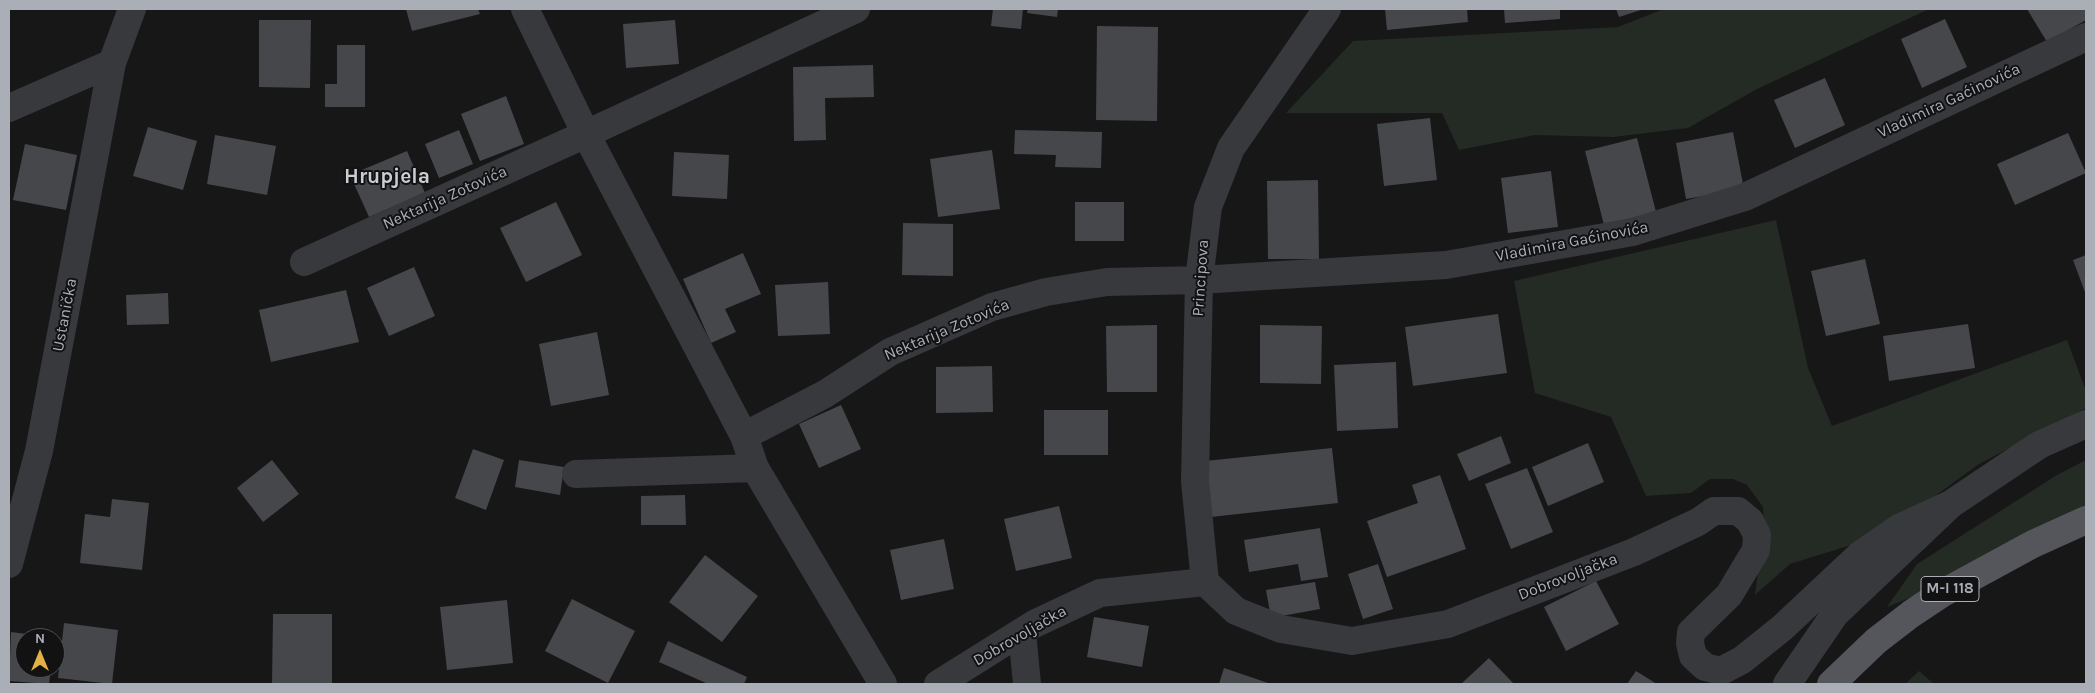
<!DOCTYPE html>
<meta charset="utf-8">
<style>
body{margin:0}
#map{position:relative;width:2095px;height:693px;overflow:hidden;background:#171718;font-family:Karla,sans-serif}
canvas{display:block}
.frame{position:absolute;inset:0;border:10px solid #aaaeb7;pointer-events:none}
.north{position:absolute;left:15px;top:628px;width:50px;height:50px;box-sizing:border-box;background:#121213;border:1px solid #4f5055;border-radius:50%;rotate:0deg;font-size:14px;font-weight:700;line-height:20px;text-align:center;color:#aaaeb7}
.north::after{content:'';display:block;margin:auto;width:18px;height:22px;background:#e2b045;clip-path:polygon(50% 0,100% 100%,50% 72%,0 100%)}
</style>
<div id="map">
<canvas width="2095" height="693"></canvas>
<div class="frame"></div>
<div class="north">N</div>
</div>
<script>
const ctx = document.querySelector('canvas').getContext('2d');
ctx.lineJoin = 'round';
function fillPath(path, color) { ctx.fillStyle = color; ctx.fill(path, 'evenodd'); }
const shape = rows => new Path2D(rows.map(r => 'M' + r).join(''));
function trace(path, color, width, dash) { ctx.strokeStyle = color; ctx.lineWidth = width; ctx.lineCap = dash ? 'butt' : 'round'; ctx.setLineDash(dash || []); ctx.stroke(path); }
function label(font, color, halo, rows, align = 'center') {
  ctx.font = font + ' Karla,sans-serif'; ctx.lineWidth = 4; ctx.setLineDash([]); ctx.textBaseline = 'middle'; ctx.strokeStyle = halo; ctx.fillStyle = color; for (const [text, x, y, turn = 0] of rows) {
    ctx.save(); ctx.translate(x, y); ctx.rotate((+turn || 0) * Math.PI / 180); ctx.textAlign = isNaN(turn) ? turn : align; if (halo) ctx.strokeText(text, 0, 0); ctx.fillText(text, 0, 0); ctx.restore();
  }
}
const green = shape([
 [1664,9,1929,9,1757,89,1688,128,1613,137,1535,135,1459,150,1442,113,1286,113,1353,41,1618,27],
 [1776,220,1808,368,1832,426,2067,340,2086,391,2086,408,1979,464,1880,536,1790,564,1755,595,1764,525,1763,507,1747,485,1733,479,1710,479,1691,493,1646,496,1611,417,1535,393,1514,281],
 [2086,460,2086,508,1934,588,1887,607,1917,564,2057,475],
 [1919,671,1934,684,1905,684]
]);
const building = shape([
 [406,9,478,9,480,14,412,31],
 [993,9,1023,9,1021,29,991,26],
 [1028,9,1058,9,1057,17,1027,13],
 [1385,9,1467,9,1468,22,1387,30],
 [1504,9,1560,9,1560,19,1505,23],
 [1616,9,1644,9,1619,17],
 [2027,9,2086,9,2086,20,2047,42],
 [1945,19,1967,67,1922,88,1901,39],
 [259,20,311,20,310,88,259,87],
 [675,20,679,64,626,68,623,24],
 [1097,26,1158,27,1157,121,1096,120],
 [337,45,365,45,365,107,325,107,325,84,337,84],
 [873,65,874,97,825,98,826,140,794,141,793,67],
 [1825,78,1845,125,1795,148,1774,100],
 [506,96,524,144,480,161,461,114],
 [1430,118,1437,180,1384,186,1377,124],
 [148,127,197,141,183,190,133,176],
 [459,130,473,164,439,178,425,144],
 [1015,130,1102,132,1101,168,1055,167,1056,155,1014,154],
 [1733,132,1744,189,1686,199,1676,143],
 [2068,133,2086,173,2015,205,1997,164],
 [215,135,276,146,267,195,207,184],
 [1637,138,1656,212,1604,225,1585,151],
 [25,144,77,155,66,210,13,200],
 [992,150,1000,209,938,217,930,159],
 [407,151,425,193,369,217,350,175],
 [674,152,729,155,727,199,672,196],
 [1551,171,1558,227,1508,233,1501,178],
 [1318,180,1319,259,1268,259,1267,181],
 [556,202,582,255,526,282,500,228],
 [1075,202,1124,202,1124,241,1075,241],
 [903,223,953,224,953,276,902,275],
 [743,253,761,294,725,309,736,332,711,343,683,279],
 [2086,255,2086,295,2073,260],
 [1865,259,1880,324,1826,336,1811,271],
 [414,267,435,316,389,336,367,288],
 [828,282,830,334,778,336,775,285],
 [346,290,359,342,271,362,259,310],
 [168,293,169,324,127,325,126,295],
 [1498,314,1507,373,1413,386,1405,327],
 [1968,324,1975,368,1889,381,1883,336],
 [1157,325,1157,392,1107,392,1106,326],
 [1260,325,1322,326,1321,384,1260,383],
 [597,332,609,395,551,406,539,344],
 [1396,362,1398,428,1337,431,1334,365],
 [992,366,993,412,936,413,936,367],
 [841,405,861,449,819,468,799,424],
 [1044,410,1108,410,1108,455,1044,455],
 [1501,436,1511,463,1469,481,1457,454],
 [1588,443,1604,482,1548,506,1532,467],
 [1332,448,1338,503,1211,517,1205,461],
 [473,449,504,460,486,510,455,498],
 [272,460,299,494,263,522,237,488],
 [519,460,564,467,560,495,515,487],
 [1527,468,1553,532,1511,549,1485,484],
 [1440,475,1466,549,1387,577,1367,521,1418,503,1412,485],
 [685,495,686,525,641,525,641,496],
 [112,499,149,503,142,570,80,563,85,514,110,517],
 [1059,506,1072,558,1016,571,1004,519],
 [1320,528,1328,577,1301,581,1298,564,1249,572,1244,540],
 [944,539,954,589,901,600,890,550],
 [705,555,758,596,722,642,669,602],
 [1378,564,1393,609,1363,619,1348,574],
 [1596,581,1619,624,1566,651,1544,607],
 [1315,582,1320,609,1271,618,1266,590],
 [572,599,635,631,608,683,545,651],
 [507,600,513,663,447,670,440,607],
 [273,614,332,614,332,684,272,684],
 [1094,617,1149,626,1142,667,1087,657],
 [64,623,118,630,112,684,58,678],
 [11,632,50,637,25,638,25,668,51,668,49,684,9,681],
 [668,641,747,677,744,684,708,684,659,662],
 [1489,658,1514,684,1461,684],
 [1224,668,1271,684,1219,684],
 [1636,671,1657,684,1627,684]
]);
const street = shape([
 [525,9,586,134,744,436,755,468,883,684],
 [9,108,112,63],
 [304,262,586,134,856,9],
 [744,436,825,394,890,352,992,307,1046,292,1107,282,1199,280,1446,265,1633,232,1745,197,2086,37],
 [576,474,755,468],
 [9,564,39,451,112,63,132,9],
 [1205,582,1195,481,1199,280,1208,207,1231,148,1327,9],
 [1022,632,1027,684],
 [938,684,1034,624,1100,593,1205,582,1236,611,1281,629,1352,641,1448,624,1634,552,1698,522,1714,511,1738,511,1750,521,1757,535,1756,550,1729,595,1691,632,1690,643,1693,656,1705,667,1721,671,1742,660,1782,628,1861,554,1899,528,1951,504],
 [1787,684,1835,614,1951,504,2039,445,2086,424]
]);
const primary = shape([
 [1831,684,1876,641,1911,614,1941,594,2033,544,2086,520]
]);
const shields = [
 [1950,589,58]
];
const shieldNames = [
 ["M-I 118",1950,589]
];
const streetNames = [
 ["Vladimira Gaćinovića",1949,101,-25],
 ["Nektarija Zotovića",445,198,-24],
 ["Vladimira Gaćinovića",1572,242,-11],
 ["Principova",1201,278,-86],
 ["Ustanička",65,315,-79],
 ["Nektarija Zotovića",947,330,-23],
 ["Dobrovoljačka",1568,577,-21],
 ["Dobrovoljačka",1020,636,-30]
];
const districtNames = [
 ["Hrupjela",387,177]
];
fillPath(green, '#232b24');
fillPath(building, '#46474b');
trace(street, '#38393d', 28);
trace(primary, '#54565c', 28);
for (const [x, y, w] of shields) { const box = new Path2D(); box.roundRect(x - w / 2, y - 12.5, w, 25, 4); ctx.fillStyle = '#121213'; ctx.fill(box); trace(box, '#aaaeb7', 1); }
label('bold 15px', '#aaaeb7', null, shieldNames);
label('16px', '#aaaeb7', '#121213', streetNames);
label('bold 21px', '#cbcdd4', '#121213', districtNames);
</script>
